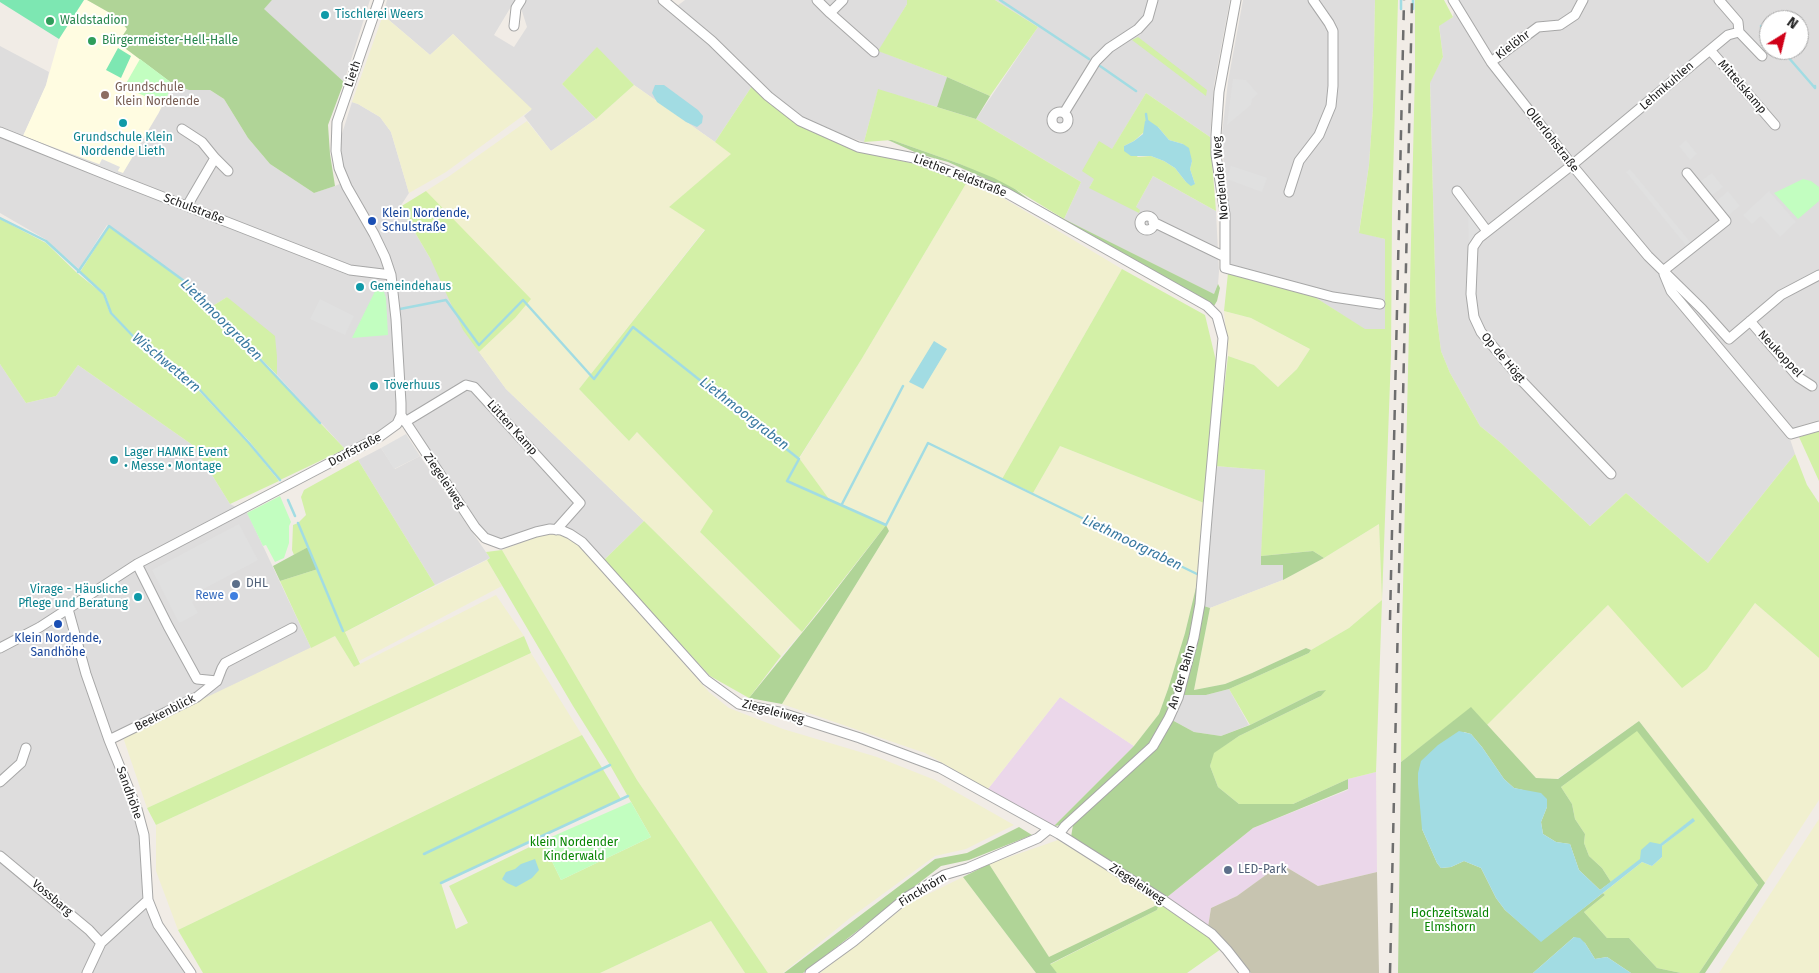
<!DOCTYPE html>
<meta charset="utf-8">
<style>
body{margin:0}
#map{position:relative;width:1819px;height:973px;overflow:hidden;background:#f1ece6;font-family:"Fira Sans",sans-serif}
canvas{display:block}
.north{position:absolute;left:1759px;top:10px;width:50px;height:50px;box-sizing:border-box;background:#fff;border:1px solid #a6a6a6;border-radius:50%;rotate:36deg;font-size:14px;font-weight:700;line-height:20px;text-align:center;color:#202020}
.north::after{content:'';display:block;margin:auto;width:18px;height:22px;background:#d00018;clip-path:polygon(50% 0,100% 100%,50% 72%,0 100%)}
</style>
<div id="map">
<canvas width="1819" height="973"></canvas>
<div class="north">N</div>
</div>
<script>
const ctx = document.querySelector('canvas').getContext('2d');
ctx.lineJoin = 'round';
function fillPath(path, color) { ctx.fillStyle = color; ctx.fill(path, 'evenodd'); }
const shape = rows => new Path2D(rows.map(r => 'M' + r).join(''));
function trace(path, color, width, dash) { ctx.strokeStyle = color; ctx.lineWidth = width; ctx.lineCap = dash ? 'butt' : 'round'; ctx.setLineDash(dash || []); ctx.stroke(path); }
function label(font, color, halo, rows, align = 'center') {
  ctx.font = font + ' "Fira Sans",sans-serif'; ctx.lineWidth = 4; ctx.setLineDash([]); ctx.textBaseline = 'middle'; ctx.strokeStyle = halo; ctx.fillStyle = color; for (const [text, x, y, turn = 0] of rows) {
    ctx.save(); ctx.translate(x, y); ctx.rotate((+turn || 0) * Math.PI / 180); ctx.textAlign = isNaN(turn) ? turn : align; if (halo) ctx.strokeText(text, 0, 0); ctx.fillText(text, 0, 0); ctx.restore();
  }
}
const residential = shape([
 [272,0,370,0,344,82,263,9],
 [387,0,515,0,494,35,514,47,527,27,521,8,526,0,660,0,704,37,752,86,715,142,634,85,597,48,562,84,596,119,551,151,524,116,531,110,453,34,430,55,383,15],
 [685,0,907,0,907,4,879,51,947,77,937,107,878,90,864,142,832,132,801,117,756,81,697,23,677,6],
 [995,0,1230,0,1214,85,1210,137,1146,93,1090,186,1136,207,1153,176,1216,211,1219,272,1218,284,1214,294,1064,219,1081,182,976,119,1038,27],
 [1243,0,1375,0,1373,108,1369,165,1359,232,1385,239,1385,329,1365,330,1310,294,1228,273,1229,262,1222,134,1228,81],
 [1456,0,1819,0,1819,420,1799,426,1789,436,1795,454,1708,563,1626,493,1590,526,1501,443,1480,426,1450,373,1441,351,1436,311,1430,82,1443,57,1439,25,1453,17],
 [1769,20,1799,20,1799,50,1769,50],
 [0,46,49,72,46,86,23,136,158,114,173,84,189,90,210,90,224,99,248,138,270,164,314,193,335,186,348,180,343,167,340,140,352,102,358,104,380,117,391,132,409,193,400,207,430,258,479,352,506,389,644,521,604,560,582,537,574,531,562,527,498,541,487,536,478,524,399,409,395,422,377,435,345,449,277,375,277,357,227,297,211,307,191,285,107,225,79,269,45,239,0,213],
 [0,364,26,403,56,396,78,365,194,446,230,504,247,512,311,648,108,745,135,810,141,835,146,901,188,973,0,973],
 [381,448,395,469,420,456,490,558,435,585,358,460],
 [1215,466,1265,470,1261,564,1283,565,1283,580,1210,608,1204,606],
 [1229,689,1249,725,1221,736,1194,732,1172,720,1182,695,1206,695]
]);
const industrial = shape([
 [1060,697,1134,746,1054,826,988,789],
 [1376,772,1377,872,1318,886,1281,864,1237,896,1211,908,1208,927,1166,898,1253,828,1348,790,1348,779]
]);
const education = shape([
 [84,0,87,0,117,17,127,29,118,43,173,84,158,114,123,173,23,136,46,85,59,39]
]);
const construction = shape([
 [1281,864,1318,886,1377,872,1379,973,1251,973,1232,949,1208,927,1211,908,1237,896]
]);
const farmland = shape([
 [383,15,430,55,453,34,532,109,446,172,409,193,391,132,380,117,358,104,352,102],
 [634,85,732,154,669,207,705,229,579,389,629,441,637,432,714,511,700,532,802,632,781,656,644,521,506,389,479,352,515,318,426,191,448,177,527,121,551,151,596,119],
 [967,182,1003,198,1122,269,1002,479,1033,493,1060,446,1204,503,1199,575,1185,633,1168,689,1159,714,1134,746,1060,697,988,789,925,753,782,704,889,531,886,525,829,499,799,459,861,360],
 [1224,311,1251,318,1310,349,1297,369,1278,387,1254,365,1228,356],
 [1379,524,1382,600,1349,628,1311,650,1306,648,1252,673,1225,684,1194,690,1210,608,1283,580,1324,558],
 [554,534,567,537,580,547,709,692,729,708,783,729,877,757,935,780,1014,825,966,849,935,856,850,918,783,973,768,973,637,780,502,550,540,536],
 [487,560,502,586,359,661,345,632],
 [496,595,524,636,147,808,123,737,335,636,354,667],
 [1755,603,1819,658,1819,800,1765,883,1639,721,1557,779,1536,778,1487,725,1608,605,1707,669],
 [531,653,582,735,178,930,156,871,156,825],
 [1819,819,1819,973,1719,973],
 [1058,840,1159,904,1049,958,989,864],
 [963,877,1036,973,820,973,908,904],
 [711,921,745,973,600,973]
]);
const grass = shape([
 [907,0,995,0,1038,27,990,96,947,77,878,51,907,4],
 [1375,0,1398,0,1392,213,1391,355,1382,600,1376,772,1348,779,1293,804,1239,804,1218,787,1210,766,1213,753,1239,736,1321,696,1325,690,1318,691,1250,725,1229,689,1309,653,1311,650,1349,628,1382,600,1379,524,1324,558,1313,551,1261,556,1265,470,1215,466,1228,356,1254,365,1278,387,1297,369,1310,349,1251,318,1224,311,1228,273,1310,294,1365,329,1385,329,1385,239,1359,233,1369,165,1373,108],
 [1415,0,1444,0,1453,17,1439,26,1443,57,1430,83,1436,311,1441,351,1450,373,1480,426,1501,443,1590,526,1626,493,1708,563,1795,454,1807,485,1819,503,1819,658,1755,603,1707,669,1682,688,1608,605,1487,725,1471,708,1401,762,1402,629,1415,70],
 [1138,37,1207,90,1206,96,1132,40],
 [597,47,634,85,596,119,562,84],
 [752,86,793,121,826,138,855,151,921,165,967,182,861,360,799,458,829,499,886,525,802,632,700,532,713,511,637,432,629,441,579,389,705,230,669,207,731,154,715,142],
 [878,89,976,119,1081,182,1064,219,1015,189,960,164,892,140,864,142],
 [1146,93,1210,137,1216,211,1153,176,1136,207,1140,210,1139,213,1089,188,1094,179,1082,171,1099,141,1112,149],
 [1158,127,1169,140,1183,144,1192,161,1190,169,1195,184,1186,182,1175,168,1164,161,1151,156,1138,157,1124,146,1134,141,1143,133],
 [426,191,531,299,515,318,479,352,463,330,430,258,400,207],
 [0,219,46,243,77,273,103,294,110,313,147,352,197,389,248,443,279,481,230,504,194,446,78,365,56,396,26,403,0,364],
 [109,227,190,286,345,449,280,480,250,442,198,387,148,351,111,312,105,293,80,272],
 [1122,269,1205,315,1216,361,1204,503,1060,446,1033,493,1002,479],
 [227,297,275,336,277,357,277,375,211,307],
 [1819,431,1819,481,1799,437],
 [358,460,435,585,345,632,360,664,354,667,335,636,311,648,280,581,318,569,308,547,294,555,292,550,293,525,298,523,306,515,301,497,304,490],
 [644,521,781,656,749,698,710,676,604,560],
 [502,550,637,780,768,973,745,973,711,921,600,973,203,973,178,930,582,735,621,799,441,883,456,929,468,923,449,886,542,841,561,880,651,837,610,765,573,706,487,560,490,558,486,552],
 [524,636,531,653,156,825,147,808],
 [1637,730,1758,885,1699,973,1681,973,1657,968,1629,938,1607,938,1584,912,1605,895,1603,893,1642,862,1652,866,1662,857,1662,846,1694,821,1693,819,1611,882,1602,868,1589,856,1584,843,1585,834,1575,819,1572,804,1561,787],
 [1159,904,1205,934,1221,949,1187,973,1057,973,1049,965,1157,910]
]);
const forest = shape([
 [87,0,272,0,264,9,344,82,328,125,330,154,335,186,314,193,270,164,248,138,224,99,210,90,189,90,173,84,118,43,127,29,117,17],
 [947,77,990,96,976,119,937,107],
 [888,140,892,140,960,164,994,178,1015,189,1027,198,1025,201,1007,189,986,179,948,162,919,154],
 [1035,203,1064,219,1214,294,1218,284,1220,288,1217,301,1214,306,1207,304,1144,265,1063,222,1034,205],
 [886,525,889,531,782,704,749,698,819,612],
 [308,547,318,569,280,581,273,566],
 [1313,551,1324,558,1283,580,1283,565,1261,565,1261,556],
 [1199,575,1194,637,1174,694,1165,716,1151,741,1062,825,1054,826,1134,746,1159,714,1168,689,1185,633],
 [1204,606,1210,608,1194,690,1225,684,1252,673,1306,648,1311,650,1309,653,1229,689,1206,695,1182,695],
 [1326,690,1321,696,1239,736,1214,753,1210,766,1218,787,1239,804,1293,804,1348,779,1348,789,1253,828,1166,898,1071,837,1073,825,1158,747,1172,720,1194,732,1221,736,1250,725,1318,691],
 [1471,707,1536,778,1558,779,1639,721,1765,883,1705,973,1699,973,1758,885,1637,731,1561,787,1572,804,1575,819,1585,834,1584,843,1589,856,1602,868,1611,882,1600,890,1579,870,1570,844,1556,842,1543,834,1541,822,1547,807,1523,790,1514,788,1504,779,1482,747,1471,734,1464,732,1422,829,1437,863,1441,868,1451,867,1464,861,1481,868,1496,898,1505,910,1541,941,1603,893,1605,895,1584,912,1607,938,1629,938,1657,968,1681,973,1631,973,1607,957,1595,959,1585,943,1574,937,1533,973,1398,973,1401,762],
 [1019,827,1032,835,969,860,941,866,803,973,784,973,935,859,967,853],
 [989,864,1049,957,1159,904,1157,910,1050,964,1057,973,1036,973,963,877]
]);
const park = shape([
 [140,59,173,84,163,104,124,87],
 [1803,179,1811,181,1819,187,1819,201,1798,219,1774,193],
 [378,285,383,289,386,298,388,335,352,338],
 [280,496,291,522,289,526,289,543,284,558,275,562,266,545,263,546,247,513],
 [631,802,651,837,561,880,542,841]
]);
const pitch = shape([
 [0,0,84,0,59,39,0,2],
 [118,48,131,56,121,78,106,70]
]);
const parking = shape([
 [1233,79,1246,80,1258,94,1252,99,1251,105,1227,125],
 [1686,140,1697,154,1690,160,1679,146],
 [102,159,120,167,115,176,97,169],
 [1231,166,1267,178,1262,192,1227,179],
 [1630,169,1692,244,1688,248,1626,172],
 [1712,173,1723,187,1710,197,1698,183],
 [1728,191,1740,206,1726,217,1714,203],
 [1769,191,1796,222,1780,237,1761,216,1752,224,1743,215],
 [1468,211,1484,230,1469,246],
 [320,299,354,316,345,335,310,319],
 [406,434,420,456,394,469,381,448],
 [239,524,258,560,196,593,198,598,192,602,198,613,179,623,152,570]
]);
const water = shape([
 [655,85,664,85,698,110,703,116,702,123,697,127,686,122,657,102,652,93],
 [1148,120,1158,127,1169,140,1183,144,1189,148,1192,161,1190,169,1195,184,1191,186,1186,182,1175,168,1164,161,1151,156,1131,156,1124,151,1124,146,1134,141,1143,134,1145,121],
 [934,341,947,349,923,389,909,382],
 [1459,731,1471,734,1482,747,1504,779,1514,788,1541,793,1547,799,1547,807,1541,822,1543,834,1556,842,1570,844,1579,870,1600,890,1640,859,1641,850,1650,842,1660,844,1693,818,1695,821,1662,846,1662,857,1652,866,1642,862,1541,942,1505,910,1496,898,1481,868,1464,861,1451,867,1441,868,1437,863,1422,829,1418,784,1418,773,1421,761,1438,745],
 [535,859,539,870,532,878,516,887,507,883,502,879,506,872,515,869,521,864],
 [1574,937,1580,938,1585,943,1595,959,1607,957,1631,973,1533,973]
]);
const stream = shape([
 [1000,0,1089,59],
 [1413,0,1413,9],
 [1401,9,1401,0],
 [1761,26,1769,35],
 [1782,50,1815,88,1815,86],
 [1100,66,1136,91],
 [1146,114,1147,121],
 [0,218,46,241,104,294,111,313,148,352,198,388,249,443,280,480],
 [78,272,109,226,191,286,320,423],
 [400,309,446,300,479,345,523,300,594,379,633,327,799,459,787,481,886,525,928,443,1199,575],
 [288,500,295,516],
 [842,504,903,386],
 [298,523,343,631],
 [424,854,610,765],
 [441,883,628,796]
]);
const minor = shape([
 [663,0,712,41,768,96,800,121,858,147,914,158,1005,192,1207,306,1217,316,1223,338,1208,506,1200,604,1194,637,1178,698,1169,718,1153,746,1065,826,1059,834],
 [817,0,830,13,843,0],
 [1236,0,1219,92,1216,135,1216,155,1225,214,1225,268,1333,297,1380,304],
 [1453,0,1491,62,1572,165,1648,256,1702,309,1729,339,1781,295,1819,275],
 [1719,0,1738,22,1739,32],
 [830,13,874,52],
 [514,26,516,8,521,0],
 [1739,32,1762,56],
 [1710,50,1775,125],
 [1491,62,1538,27,1560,25,1575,15,1583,0],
 '1052 120a8 8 0 1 1 16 0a8 8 0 1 1-16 0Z',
 [1064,113,1096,61,1109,48,1138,29,1148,18,1153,0],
 [182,129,202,142,215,158],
 [0,132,117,179,350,270,391,275],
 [1457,191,1487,231],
 [1289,192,1299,161,1319,135,1331,106,1333,86,1333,31,1329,23,1313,0],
 [187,206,215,158,228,171],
 '1140 223a7 7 0 1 1 14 0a7 7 0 1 1-14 0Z',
 [1153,222,1225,257],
 [1663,271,1726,221,1687,173],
 [1664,274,1671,291,1791,434,1819,426],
 [1750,321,1798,377,1812,386],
 [401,415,475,527,485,538,501,544,536,532,550,529,561,530,570,534,582,542,601,563,706,680,739,704,779,712,860,738,940,768,1059,834,1163,900,1212,934,1227,950,1245,973],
 [405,422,466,385,474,387,580,503,556,530],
 [1611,474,1522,381,1481,332,1474,317,1471,294,1473,247,1479,238,1572,165,1728,35,1739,32],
 [137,564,168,626,197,679,217,681,222,668,225,663,292,628],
 [68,609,86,674,109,740,137,809,144,835,148,900,158,925,191,973],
 [0,648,40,627,137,564,379,437,397,424,401,415,401,403,396,319,391,275,385,257,374,234,347,187,339,168,336,151,337,122,379,0],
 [109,740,197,697,217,681],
 [0,782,21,763,26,748],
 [0,856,89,930,101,943],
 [87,973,101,943,148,900],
 [810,973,854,941,907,897,944,875,968,868,1038,838,1049,829]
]);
const rail = shape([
 [1390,620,1404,0],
 [1390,973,1412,0]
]);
const markers = [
 [325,15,5,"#0f9aa8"],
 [50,21,5,"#2e9e5b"],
 [92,41,5,"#2e9e5b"],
 [105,95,5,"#8d6e63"],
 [123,123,5,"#0f9aa8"],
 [372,221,5,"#1a4fb4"],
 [360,287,5,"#0f9aa8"],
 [374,386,5,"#0f9aa8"],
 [114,460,5,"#0f9aa8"],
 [236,584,5,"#5c6f8a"],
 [234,596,5,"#3f7fe0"],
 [138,597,5,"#0f9aa8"],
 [58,624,5,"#1a4fb4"],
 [1228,870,5,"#5c6f8a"]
];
const cultureNames = [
 ["Tischlerei Weers",335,15],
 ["Grundschule Klein",123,138,"center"],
 ["Nordende Lieth",123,152,"center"],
 ["Gemeindehaus",370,287],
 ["Töverhuus",384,386],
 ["Lager HAMKE Event",124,453],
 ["• Messe • Montage",124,467],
 ["Virage - Häusliche",128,590,"right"],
 ["Pflege und Beratung",128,604,"right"]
];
const leisureNames = [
 ["Waldstadion",60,21],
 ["Bürgermeister-Hell-Halle",102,41]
];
const streetNames = [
 ["Kielöhr",1513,45,-37],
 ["Lieth",353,74,-71],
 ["Lehmkuhlen",1667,86,-41],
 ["Mittelskamp",1742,87,49],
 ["Ollerlohstraße",1552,140,52],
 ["Liether Feldstraße",960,176,21],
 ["Nordender Weg",1221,178,-95],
 ["Schulstraße",194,209,21],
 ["Neukoppel",1780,354,47],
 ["Op de Högt",1503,358,50],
 ["Lütten Kamp",512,428,48],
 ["Dorfstraße",355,450,-28],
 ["Ziegeleiweg",444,481,56],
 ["An der Bahn",1182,677,-73],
 ["Ziegeleiweg",773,712,15],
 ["Beekenblick",165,713,-27],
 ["Sandhöhe",129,793,70],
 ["Ziegeleiweg",1137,884,33],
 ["Finckhörn",923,890,-31],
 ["Vossbarg",52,898,40]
];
const educationNames = [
 ["Grundschule",115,88],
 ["Klein Nordende",115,102]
];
const transitNames = [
 ["Klein Nordende,",382,214],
 ["Schulstraße",382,228],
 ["Klein Nordende,",58,639,"center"],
 ["Sandhöhe",58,653,"center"]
];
const serviceNames = [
 ["DHL",246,584],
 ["LED-Park",1238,870]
];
const shopNames = [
 ["Rewe",224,596]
];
const parkNames = [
 ["klein Nordender",574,843],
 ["Kinderwald",574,857],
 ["Hochzeitswald",1450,914],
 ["Elmshorn",1450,928]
];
const waterNames = [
 ["Liethmoorgraben",221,320,45],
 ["Wischwettern",166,363,40],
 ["Liethmoorgraben",744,414,38],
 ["Liethmoorgraben",1132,543,26]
];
fillPath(residential, '#dedddd');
fillPath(industrial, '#ebd7ea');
fillPath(education, '#fffce1');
fillPath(construction, '#c7c4b0');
fillPath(farmland, '#f1f0cf');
fillPath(grass, '#d3f0a7');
fillPath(forest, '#b0d497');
fillPath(park, '#c2fec0');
fillPath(pitch, '#7de7b2');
fillPath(parking, '#e0e0e0');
fillPath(water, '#a2dce3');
trace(stream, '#a2dce3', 2.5);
trace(minor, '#a7a7a7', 11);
trace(minor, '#fff', 9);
trace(rail, '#6e6e6e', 2.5, [10, 10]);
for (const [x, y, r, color] of markers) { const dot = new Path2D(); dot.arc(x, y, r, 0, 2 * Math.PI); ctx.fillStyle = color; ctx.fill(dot); trace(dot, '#fff', 2); }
label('12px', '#0d838f', '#fff', cultureNames, 'left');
label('12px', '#27864d', '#fff', leisureNames, 'left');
label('12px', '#202020', '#fff', streetNames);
label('12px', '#785e54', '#fff', educationNames, 'left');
label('12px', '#164399', '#fff', transitNames, 'left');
label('12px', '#4e5e75', '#fff', serviceNames, 'left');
label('12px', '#366cbe', '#fff', shopNames, 'right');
label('12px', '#078502', '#fff', parkNames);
label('italic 14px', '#3b7aa1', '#fff', waterNames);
</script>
